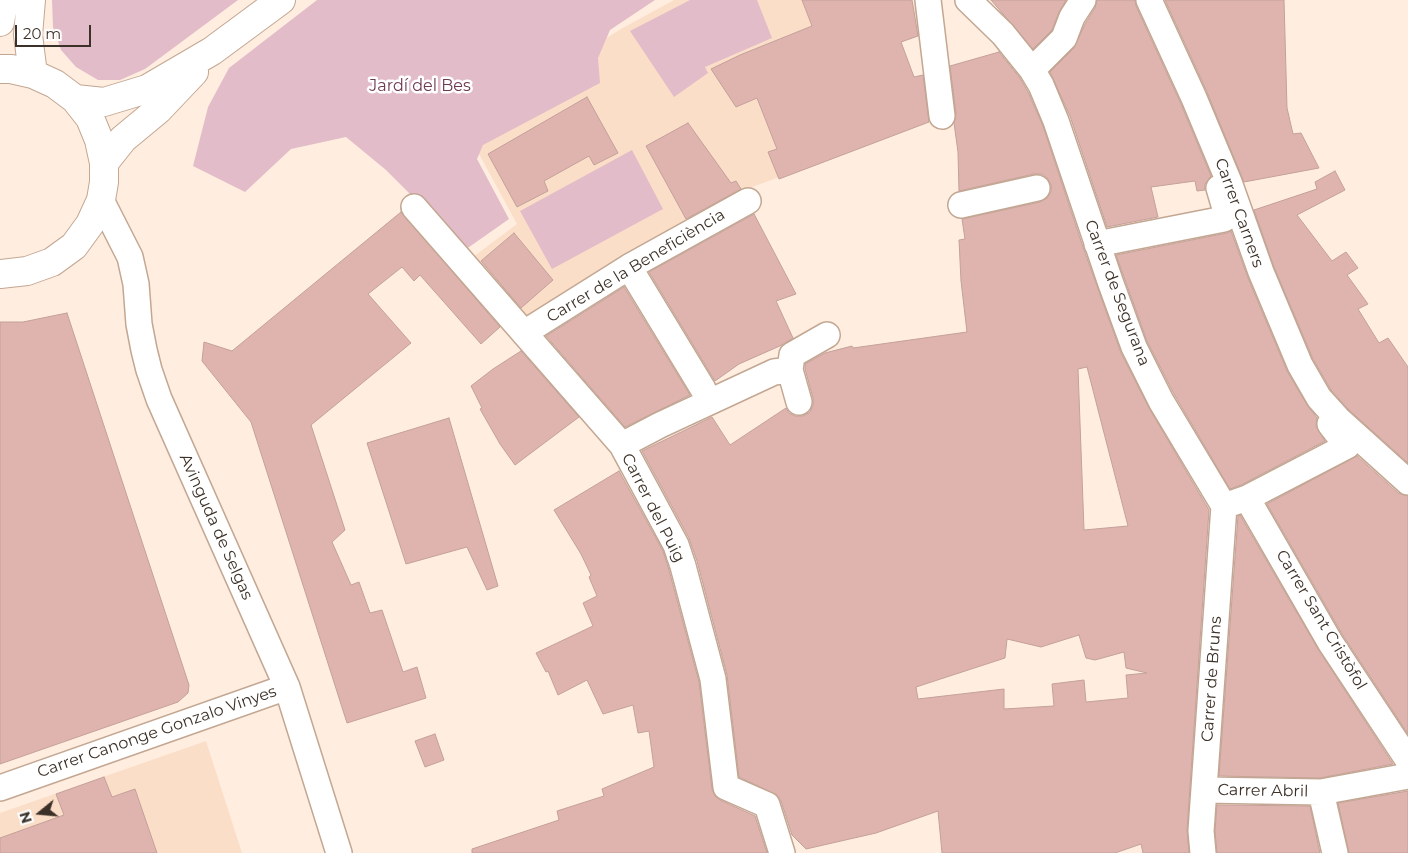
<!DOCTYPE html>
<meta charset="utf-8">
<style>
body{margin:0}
#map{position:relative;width:1408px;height:853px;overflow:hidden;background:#ffede0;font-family:Montserrat,sans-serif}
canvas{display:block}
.north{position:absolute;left:15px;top:788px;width:50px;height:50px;-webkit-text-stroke:4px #fff;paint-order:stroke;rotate:253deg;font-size:14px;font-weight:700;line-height:20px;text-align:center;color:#3c3128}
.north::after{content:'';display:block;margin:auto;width:18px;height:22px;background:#3c3128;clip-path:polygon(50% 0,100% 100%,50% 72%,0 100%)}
.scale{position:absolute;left:15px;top:25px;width:76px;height:22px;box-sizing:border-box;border:2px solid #3c3128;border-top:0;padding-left:6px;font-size:15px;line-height:18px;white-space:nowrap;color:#3c3128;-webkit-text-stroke:4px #fff;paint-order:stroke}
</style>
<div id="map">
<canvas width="1408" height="853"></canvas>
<div class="north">N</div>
<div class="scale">20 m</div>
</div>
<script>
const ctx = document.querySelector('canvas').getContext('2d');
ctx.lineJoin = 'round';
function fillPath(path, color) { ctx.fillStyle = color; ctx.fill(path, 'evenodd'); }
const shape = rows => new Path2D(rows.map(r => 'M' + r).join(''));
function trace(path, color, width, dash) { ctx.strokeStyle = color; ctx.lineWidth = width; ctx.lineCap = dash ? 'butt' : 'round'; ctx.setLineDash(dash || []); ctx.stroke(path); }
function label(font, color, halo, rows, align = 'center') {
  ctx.font = font + ' Montserrat,sans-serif'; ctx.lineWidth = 5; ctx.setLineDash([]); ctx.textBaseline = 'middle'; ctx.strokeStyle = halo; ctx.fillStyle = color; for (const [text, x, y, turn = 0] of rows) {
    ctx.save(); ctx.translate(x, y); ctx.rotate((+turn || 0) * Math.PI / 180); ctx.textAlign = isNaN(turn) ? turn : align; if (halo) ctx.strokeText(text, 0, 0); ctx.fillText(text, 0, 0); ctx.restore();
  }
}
const built = shape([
 [674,0,912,0,924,34,901,42,931,121,736,193,530,316,521,315,469,260,517,224,473,143,580,54,621,29],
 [206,741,242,853,0,853,0,813]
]);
const green = shape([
 [52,0,238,0,145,69,120,80,98,80,76,67,61,50,53,27],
 [317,0,655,0,610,30,598,58,600,83,483,145,477,159,509,219,462,252,417,201,386,170,346,137,291,149,245,192,193,166,208,107,229,68],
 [690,0,757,0,772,38,705,67,708,73,674,97,630,31],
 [632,150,663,209,552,269,520,211]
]);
const building = shape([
 [802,0,912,0,918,36,901,42,914,77,923,75,929,122,779,179,768,152,777,149,757,98,736,107,711,69,740,55,812,26,802,0],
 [991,0,1066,0,1059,12,1052,30,1033,49,991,0],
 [1097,0,1135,0,1136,6,1181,104,1211,176,1205,184,1205,190,1197,191,1195,181,1151,187,1158,217,1107,227,1070,116,1050,72,1074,48,1085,24,1095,8,1097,0],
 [1165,0,1284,0,1287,108,1293,134,1301,133,1319,168,1244,182,1207,92,1165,0],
 [999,52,1020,78,1028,92,1043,126,1083,247,1121,353,1149,408,1209,510,1187,830,1189,853,1143,853,1141,844,1115,853,942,853,938,811,876,833,806,849,792,835,781,801,777,795,739,777,727,675,697,561,689,538,642,451,712,417,730,445,786,408,789,413,795,416,803,416,810,412,813,405,813,398,805,369,805,364,825,353,852,346,853,348,967,332,961,281,959,240,965,239,962,219,1040,202,1047,198,1051,192,1051,185,1048,179,1042,174,1034,174,959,191,958,152,954,123,956,114,950,66,999,52],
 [1087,367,1128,526,1084,530,1078,369,1087,367],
 [1079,635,1086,658,1095,660,1124,652,1126,668,1147,673,1126,675,1128,698,1086,702,1084,680,1052,684,1054,706,1004,709,1004,689,918,699,916,687,1005,658,1007,639,1041,647,1079,635],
 [587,97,618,153,594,165,589,156,544,181,548,191,517,207,488,154,587,97],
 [688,123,731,183,736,181,741,189,686,219,646,146,688,123],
 [1335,171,1345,190,1297,215,1332,261,1346,252,1358,268,1347,275,1368,304,1358,309,1379,343,1388,338,1408,367,1408,463,1348,409,1331,390,1313,359,1274,267,1254,210,1317,189,1315,182,1335,171],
 [401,212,500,327,481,344,420,275,414,281,402,267,368,294,411,343,311,425,345,530,332,542,351,585,359,582,370,613,382,610,403,672,417,667,426,698,347,723,251,422,202,361,204,342,232,351,401,212],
 [754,214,796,294,776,301,793,338,782,345,739,364,715,381,649,272,754,214],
 [1231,231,1248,278,1287,371,1307,405,1317,418,1316,426,1325,441,1241,485,1230,489,1174,394,1147,341,1116,255,1227,233,1231,231],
 [514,233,553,280,521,308,481,261,514,233],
 [624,287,690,395,625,427,546,336,624,287],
 [67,313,189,685,188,693,178,702,0,764,0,322,23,322,67,313],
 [521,351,579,417,515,465,500,444,480,409,482,408,471,386,493,369,521,351],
 [449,418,498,586,487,590,467,547,406,564,367,443,449,418],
 [1357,456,1398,493,1408,496,1408,734,1342,634,1267,504,1357,456],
 [619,471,663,551,669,570,699,682,712,789,715,796,720,800,755,816,767,853,472,853,472,849,559,820,557,811,604,796,602,789,654,767,649,731,638,733,633,705,603,714,587,680,558,695,548,671,546,672,536,653,593,626,583,603,597,596,589,577,591,575,581,554,554,510,619,471],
 [1240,515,1318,649,1393,764,1320,778,1219,776,1238,516,1240,515],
 [435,734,444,760,425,767,415,741,435,734],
 [104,777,112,797,135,789,157,853,0,853,0,838,64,815,56,794,104,777],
 [1408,791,1408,853,1349,853,1338,803,1408,791],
 [1217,805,1310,806,1320,853,1217,853,1215,831,1217,805]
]);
const minor = shape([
 [928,0,942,116],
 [968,0,1003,34,1032,70,1041,85,1056,121,1110,281,1134,347,1161,401,1224,506],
 [1149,0,1194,98,1229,182,1261,272,1300,365,1319,398,1338,419,1408,482],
 [1032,70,1064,38,1072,17,1083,0],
 [101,200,130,257,136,284,139,324,144,350,149,370,159,399,287,687,339,853],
 [961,205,1037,188],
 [414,207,622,445,676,545,683,566,713,679,726,787,767,805,782,853],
 [1097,244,1224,219,1227,215,1219,188],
 [629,267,703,389],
 [524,333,629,267,748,201],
 [799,402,790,370,792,355,827,335],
 [622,445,660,425,774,372,790,370],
 [1247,498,1347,446,1330,424],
 [1224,506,1247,498,1330,642,1408,760],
 [0,788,287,687],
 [1204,790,1321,792,1408,776],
 [1321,792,1335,853],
 [1203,853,1201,831,1224,506]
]);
const major = shape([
 [31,0,28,35,33,74],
 [0,22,4,0],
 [0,69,11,69,33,74,55,84,75,99,90,118,99,140,104,163,104,182,101,200,90,224,74,246,52,262,27,271,0,274],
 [75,99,104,102,147,89,212,51,281,0],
 [104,163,123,139,158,110,194,72]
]);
const parkNames = [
 ["Jardí del Bes",420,86]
];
const streetNames = [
 ["Carrer Carners",1239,213,70],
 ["Carrer de la Beneficiència",636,266,-31],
 ["Carrer de Segurana",1117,293,69],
 ["Carrer del Puig",653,508,63],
 ["Avinguda de Selgas",216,527,66],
 ["Carrer Sant Cristòfol",1321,620,59],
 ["Carrer de Bruns",1212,679,-86],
 ["Carrer Canonge Gonzalo Vinyes",157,732,-19],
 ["Carrer Abril",1263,791,1]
];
fillPath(built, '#fbdec8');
fillPath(green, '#e2bcc9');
fillPath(building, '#dfb4ae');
trace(building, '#c4a09b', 1);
trace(minor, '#c3a792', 28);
trace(major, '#c3a792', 30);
trace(minor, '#fff', 25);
trace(major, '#fff', 28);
label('16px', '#6f394f', '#fff', parkNames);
label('16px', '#3c3128', '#fff', streetNames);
</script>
